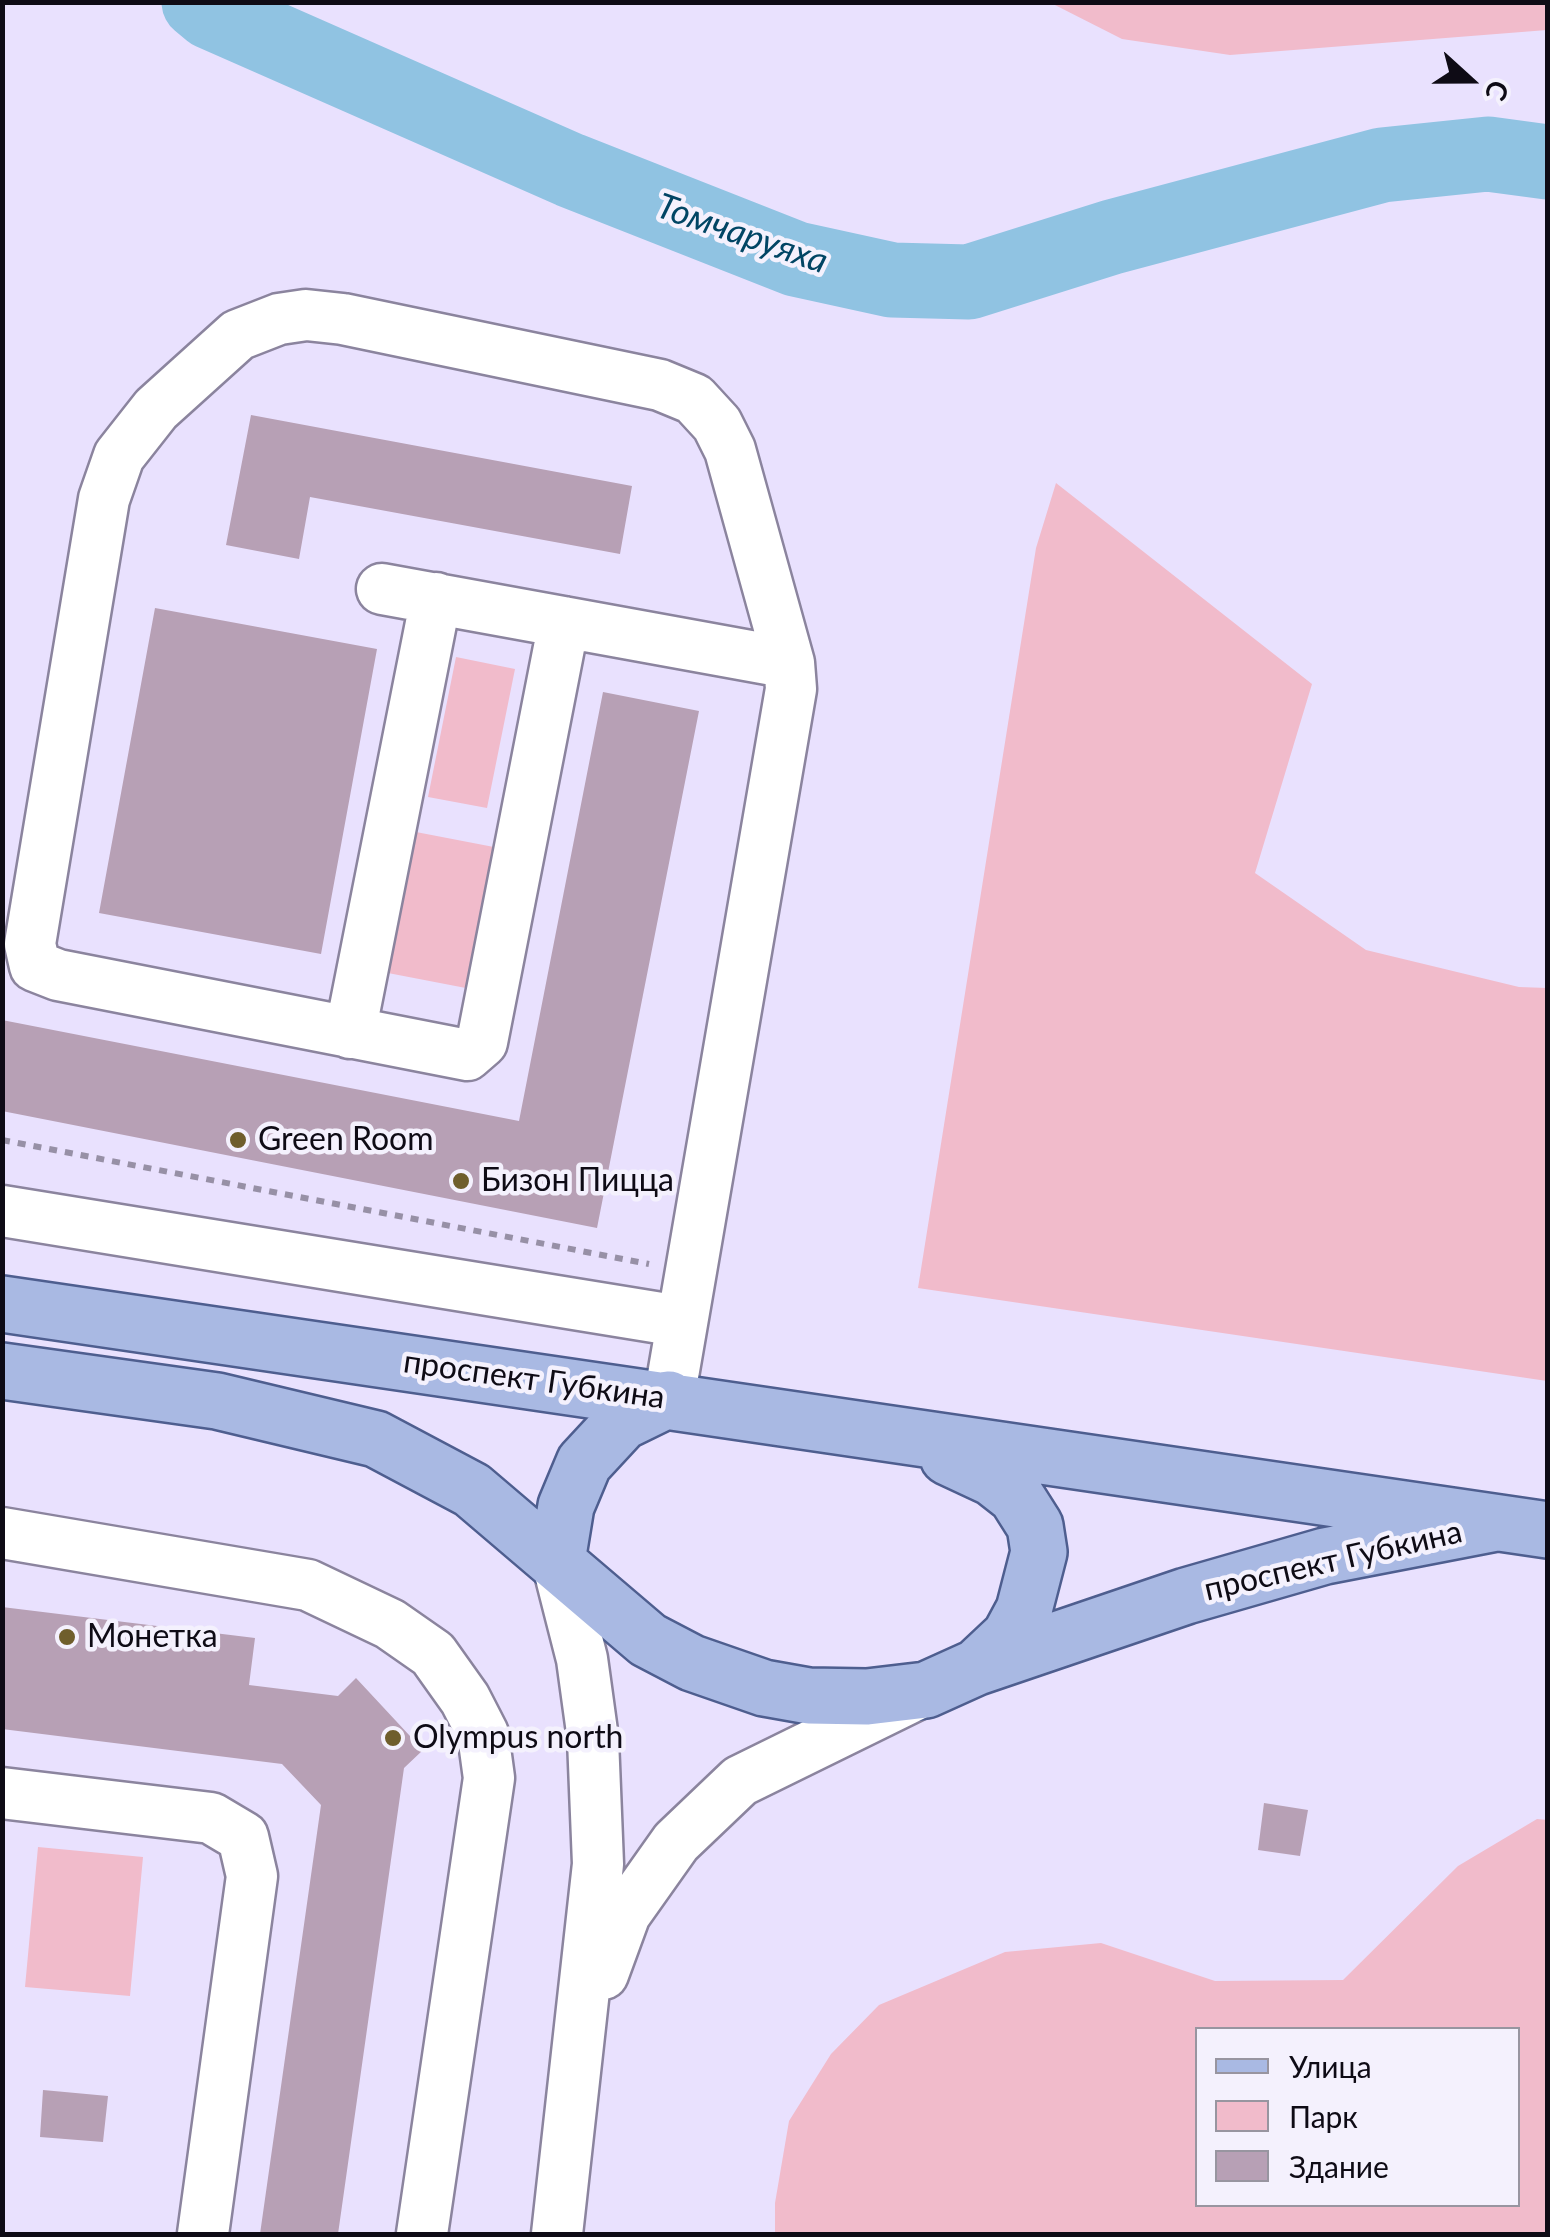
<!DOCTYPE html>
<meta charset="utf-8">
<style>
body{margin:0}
#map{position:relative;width:1550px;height:2237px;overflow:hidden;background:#e9e1fe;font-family:Lato,sans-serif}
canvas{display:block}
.frame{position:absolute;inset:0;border:5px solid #0e0b15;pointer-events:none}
.legend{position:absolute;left:1195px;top:2027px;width:325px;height:180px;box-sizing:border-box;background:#f4f1fd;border:2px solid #9895a0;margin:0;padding:12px 18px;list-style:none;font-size:30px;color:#0e0b15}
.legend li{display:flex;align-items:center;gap:20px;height:50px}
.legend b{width:50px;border:2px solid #9895a0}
.north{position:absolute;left:1420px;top:30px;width:100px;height:100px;-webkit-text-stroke:8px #f4f1fd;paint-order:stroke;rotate:111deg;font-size:28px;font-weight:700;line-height:40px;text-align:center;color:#0e0b15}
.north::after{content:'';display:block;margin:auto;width:35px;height:45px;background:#0e0b15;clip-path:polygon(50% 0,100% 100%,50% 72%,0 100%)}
</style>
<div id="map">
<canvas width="1550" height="2237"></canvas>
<div class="frame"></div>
<ul class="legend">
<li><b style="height:12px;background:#a9b9e3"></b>Улица</li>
<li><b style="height:28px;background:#f1bbcb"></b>Парк</li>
<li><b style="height:28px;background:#b7a0b5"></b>Здание</li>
</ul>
<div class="north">С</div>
</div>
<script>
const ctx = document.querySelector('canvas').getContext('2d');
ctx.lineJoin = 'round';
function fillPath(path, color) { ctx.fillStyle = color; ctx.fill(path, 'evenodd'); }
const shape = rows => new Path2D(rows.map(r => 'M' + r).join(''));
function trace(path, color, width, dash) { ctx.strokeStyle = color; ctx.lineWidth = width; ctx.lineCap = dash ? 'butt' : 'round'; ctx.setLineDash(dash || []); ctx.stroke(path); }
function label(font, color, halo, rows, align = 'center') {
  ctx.font = font + ' Lato,sans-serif'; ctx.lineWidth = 9; ctx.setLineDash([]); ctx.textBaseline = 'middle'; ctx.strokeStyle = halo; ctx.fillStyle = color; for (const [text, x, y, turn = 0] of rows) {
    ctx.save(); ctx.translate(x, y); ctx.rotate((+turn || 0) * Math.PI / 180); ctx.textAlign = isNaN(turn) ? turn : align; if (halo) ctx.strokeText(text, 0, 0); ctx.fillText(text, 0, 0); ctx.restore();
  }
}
const green = shape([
 [1051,3,1547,3,1547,30,1230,55,1122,39],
 [1056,483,1312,684,1255,873,1366,950,1519,987,1547,988,1547,1381,918,1288,1036,548],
 [456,657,515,669,487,808,428,797],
 [416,832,499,848,471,989,388,973],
 [1537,1819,1548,1820,1547,2234,775,2234,775,2203,789,2121,831,2054,879,2005,1005,1952,1101,1943,1215,1981,1343,1980,1458,1866],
 [1198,2030,1518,2030,1518,2204,1198,2204],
 [38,1847,143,1857,130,1996,25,1987]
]);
const river = shape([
 [199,2,211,12,570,170,796,259,892,280,969,282,1112,237,1382,165,1488,154,1548,162]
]);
const building = shape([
 [251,415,632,486,620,554,310,497,299,559,226,545],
 [155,608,377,649,321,954,99,913],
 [603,692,699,711,597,1228,2,1111,2,1020,519,1121],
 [2,1607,255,1638,249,1685,338,1696,356,1678,423,1750,404,1768,338,2234,260,2234,321,1805,282,1764,2,1729],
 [1264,1803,1308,1810,1300,1856,1258,1850],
 [43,2090,108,2096,103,2142,40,2137]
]);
const path = shape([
 [2,1140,649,1264]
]);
const minor = shape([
 [382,589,789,663,791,689,669,1399],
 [564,622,482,1042,467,1055,58,975,35,966,30,944,104,499,119,456,156,409,238,335,279,319,306,315,343,319,660,385,694,399,717,424,730,450,789,663],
 [350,1033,436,598],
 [2,1211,679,1321],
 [2,1533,308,1585,390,1624,433,1654,465,1699,483,1734,489,1778,422,2234],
 [557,1561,582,1659,593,1739,598,1864,557,2234],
 [2,1793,211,1818,243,1837,252,1876,203,2234],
 [603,1974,625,1914,676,1842,740,1781,915,1695]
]);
const major = shape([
 [2,1304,1548,1530],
 [2,1371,217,1401,376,1439,472,1490,648,1640,692,1663,764,1688,809,1696,867,1697,926,1690,977,1667,1186,1596,1325,1556,1496,1523],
 [948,1457,993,1478,1016,1496,1035,1526,1039,1552,1024,1610,1010,1636,977,1667],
 [557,1561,566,1506,584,1463,622,1422,669,1399]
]);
const markers = [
 [238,1140,10,"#6f5e2c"],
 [461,1181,10,"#6f5e2c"],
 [67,1637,10,"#6f5e2c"],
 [393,1738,10,"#6f5e2c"]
];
const poiNames = [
 ["Green Room",258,1140],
 ["Бизон Пицца",481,1181],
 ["Монетка",87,1637],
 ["Olympus north",413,1738]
];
const streetNames = [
 ["проспект Губкина",534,1380,8],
 ["проспект Губкина",1333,1561,-13]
];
const waterNames = [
 ["Томчаруяха",742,234,19]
];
fillPath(green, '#f1bbcb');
trace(river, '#90c3e2', 75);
fillPath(building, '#b7a0b5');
trace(minor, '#8b849e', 55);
trace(major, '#4e5e8f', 60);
trace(path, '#9790a6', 6, [8, 8]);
trace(minor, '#fff', 50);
trace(major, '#a9b9e3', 55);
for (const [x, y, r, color] of markers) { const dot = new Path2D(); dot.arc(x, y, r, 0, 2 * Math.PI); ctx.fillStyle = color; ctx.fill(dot); trace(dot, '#f4f1fd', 4); }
label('32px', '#0e0b15', '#f4f1fd', poiNames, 'left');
label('32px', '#0e0b15', '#f4f1fd', streetNames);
label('italic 35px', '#014564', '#f4f1fd', waterNames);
</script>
